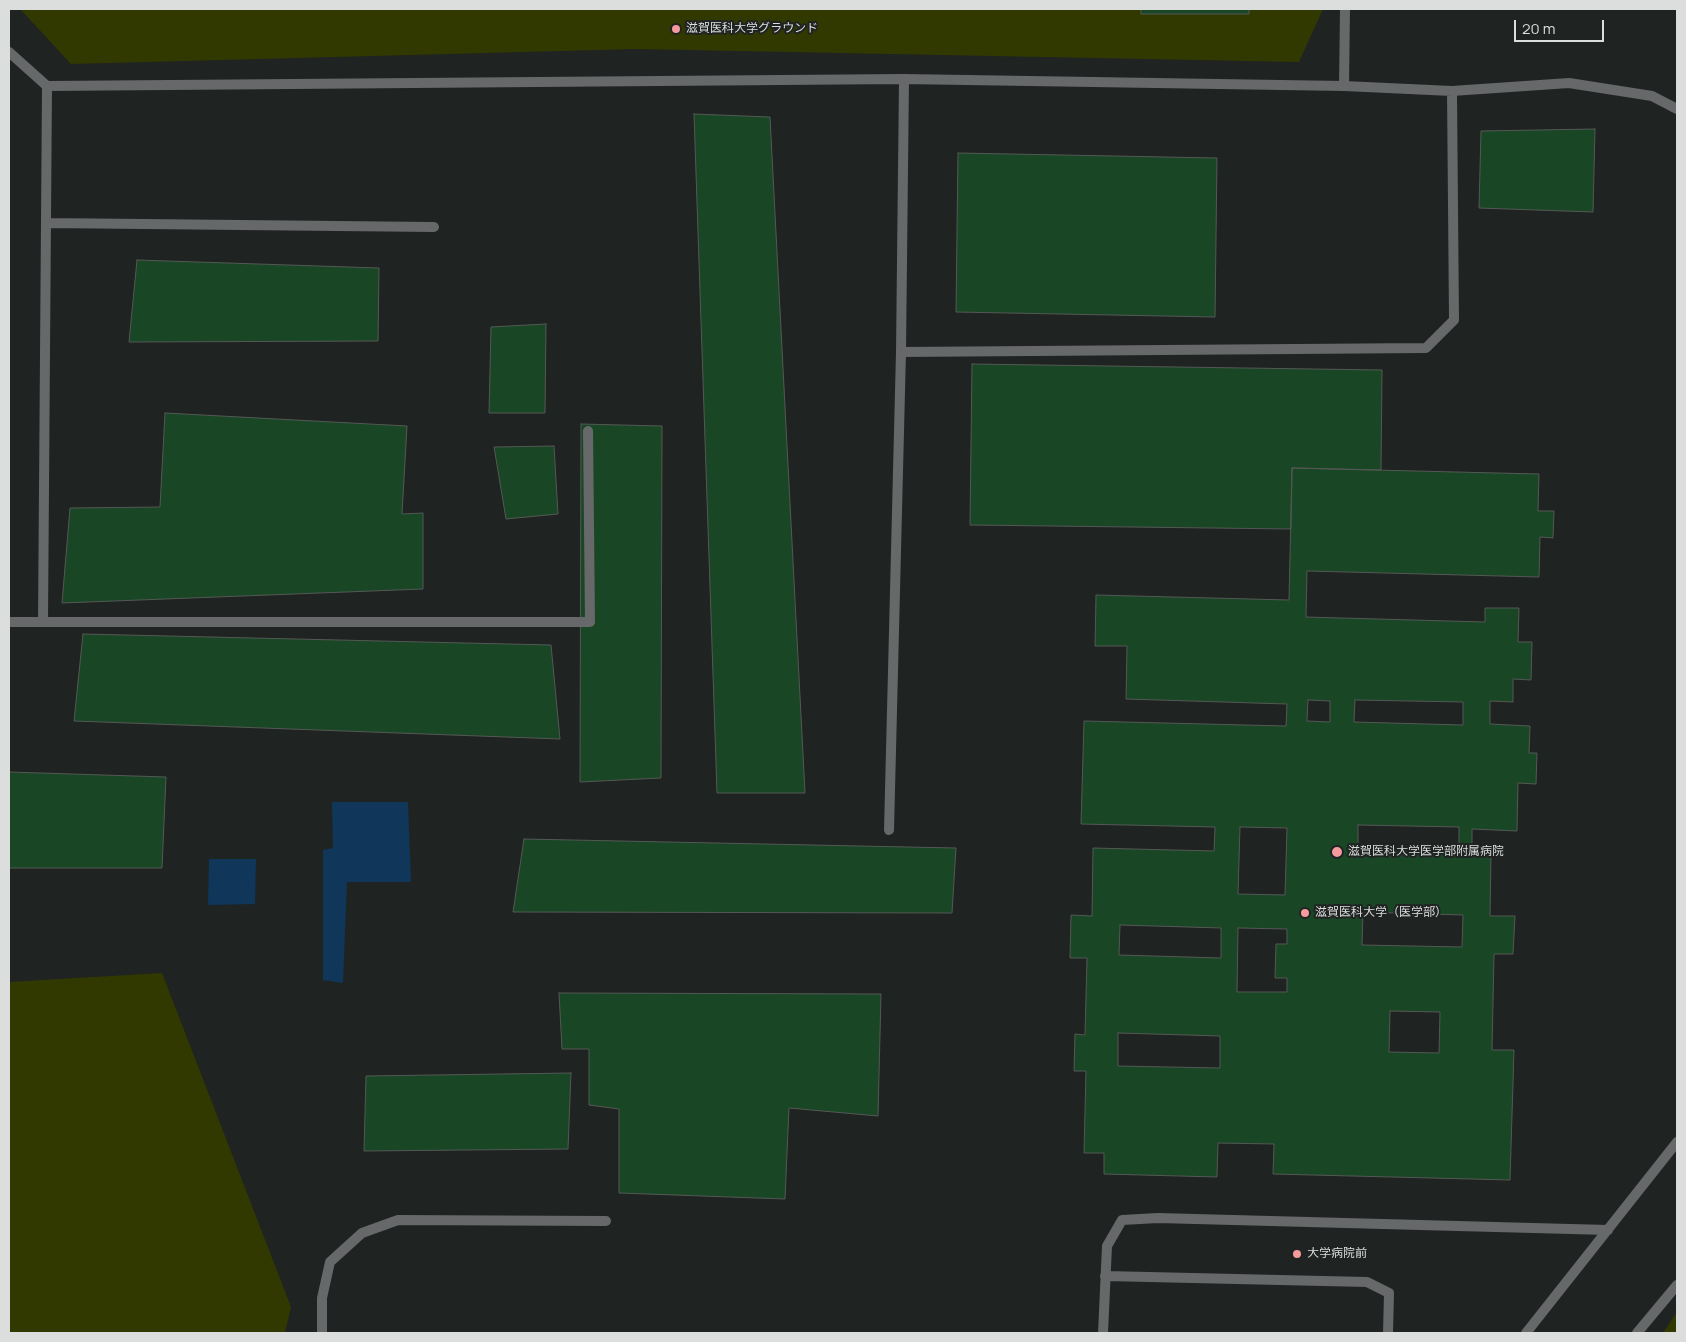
<!DOCTYPE html>
<meta charset="utf-8">
<style>
body{margin:0}
#map{position:relative;width:1686px;height:1342px;overflow:hidden;background:#1f2322;font-family:Manrope,sans-serif}
canvas{display:block}
.frame{position:absolute;inset:0;border:10px solid #dcdede;pointer-events:none}
.scale{position:absolute;left:1514px;top:20px;width:90px;height:22px;box-sizing:border-box;border:2px solid #dcdede;border-top:0;padding-left:6px;font-size:15px;line-height:18px;white-space:nowrap;color:#dcdede;-webkit-text-stroke:4px #1f2322;paint-order:stroke}
</style>
<div id="map">
<canvas width="1686" height="1342"></canvas>
<div class="frame"></div>
<div class="scale">20 m</div>
</div>
<script>
const ctx = document.querySelector('canvas').getContext('2d');
ctx.lineJoin = 'round';
function fillPath(path, color) { ctx.fillStyle = color; ctx.fill(path, 'evenodd'); }
const shape = rows => new Path2D(rows.map(r => 'M' + r).join(''));
function trace(path, color, width, dash) { ctx.strokeStyle = color; ctx.lineWidth = width; ctx.lineCap = dash ? 'butt' : 'round'; ctx.setLineDash(dash || []); ctx.stroke(path); }
function label(font, color, halo, rows, align = 'center') {
  ctx.font = font + ' Manrope,"Noto Sans JP",sans-serif'; ctx.lineWidth = 4; ctx.setLineDash([]); ctx.textBaseline = 'middle'; ctx.strokeStyle = halo; ctx.fillStyle = color; for (const [text, x, y, turn = 0] of rows) {
    ctx.save(); ctx.translate(x, y); ctx.rotate((+turn || 0) * Math.PI / 180); ctx.textAlign = isNaN(turn) ? turn : align; if (halo) ctx.strokeText(text, 0, 0); ctx.fillText(text, 0, 0); ctx.restore();
  }
}
const green = shape([
 [20,9,1323,9,1299,62,636,49,71,64],
 [162,973,291,1307,285,1333,9,1333,9,982],
 [1677,1312,1677,1333,1663,1333]
]);
const water = shape([
 [332,802,408,802,411,882,347,882,343,983,323,980,323,850,333,848],
 [209,859,256,859,255,904,208,905]
]);
const building = shape([
 [1141,9,1249,9,1249,14,1141,14,1141,9],
 [694,114,770,117,805,793,717,793,694,114],
 [1595,129,1593,212,1479,208,1481,131,1595,129],
 [958,153,1217,158,1215,317,956,312,958,153],
 [137,260,379,268,378,341,129,342,137,260],
 [546,324,545,413,489,413,491,327,546,324],
 [972,364,1382,370,1381,470,1292,468,1291,529,970,525,972,364],
 [165,413,407,426,402,514,423,513,423,589,62,603,70,508,160,507,165,413],
 [581,424,662,426,661,778,580,782,581,424],
 [554,446,558,514,506,519,494,447,554,446],
 [1292,468,1539,474,1538,511,1554,511,1553,538,1540,537,1539,577,1307,571,1306,617,1485,622,1485,608,1519,608,1518,642,1532,642,1531,680,1513,679,1513,702,1490,701,1490,724,1530,726,1529,753,1537,753,1536,784,1518,783,1517,831,1472,829,1472,853,1491,854,1490,916,1515,916,1513,954,1494,954,1492,1050,1514,1050,1510,1180,1273,1174,1274,1144,1218,1143,1217,1177,1104,1174,1104,1153,1084,1153,1086,1071,1074,1071,1075,1034,1085,1035,1087,958,1070,958,1071,915,1092,916,1093,848,1214,851,1215,827,1081,824,1084,721,1286,726,1287,704,1126,699,1127,646,1095,646,1096,595,1289,600,1292,468],
 [1308,700,1330,701,1330,722,1307,721,1308,700],
 [1355,700,1463,702,1463,725,1354,722,1355,700],
 [1358,825,1459,827,1459,852,1358,849,1358,825],
 [1240,827,1287,828,1285,895,1238,894,1240,827],
 [1363,912,1463,915,1462,947,1362,945,1363,912],
 [1120,925,1221,928,1221,958,1119,955,1120,925],
 [1238,928,1287,929,1287,944,1276,944,1275,978,1287,978,1287,992,1237,992,1238,928],
 [1390,1011,1440,1012,1439,1053,1389,1052,1390,1011],
 [1118,1033,1220,1036,1220,1068,1118,1066,1118,1033],
 [83,634,551,645,560,739,74,721,83,634],
 [9,772,166,777,162,868,9,868,9,772],
 [524,839,956,848,952,913,513,912,524,839],
 [559,993,881,994,878,1116,789,1108,785,1199,619,1193,619,1109,589,1105,589,1049,562,1049,559,993],
 [571,1073,568,1149,364,1151,366,1076,571,1073]
]);
const service = shape([
 [9,52,47,86,904,79,1344,86,1452,91,1569,83,1652,96,1677,109],
 [1344,86,1345,9],
 [47,223,434,227],
 [901,352,1426,348,1454,320,1452,91],
 [9,622,590,622,588,431],
 [43,622,47,86],
 [889,830,901,352,904,79],
 [1105,1276,1367,1282,1389,1293,1388,1333],
 [322,1333,322,1298,330,1262,362,1233,398,1220,606,1221],
 [1103,1333,1107,1246,1122,1220,1158,1218,1608,1230],
 [1526,1333,1677,1142]
]);
const tertiary = shape([
 [1637,1333,1677,1285]
]);
const markers = [
 [676,29,5,"#f59b9e"],
 [1337,852,6,"#f59b9e"],
 [1305,913,5,"#f59b9e"],
 [1297,1254,5,"#f59b9e"]
];
const poiNames = [
 ["滋賀医科大学グラウンド",686,29],
 ["滋賀医科大学医学部附属病院",1348,852],
 ["滋賀医科大学（医学部）",1315,913],
 ["大学病院前",1307,1254]
];
fillPath(green, '#323900');
fillPath(water, '#10375a');
fillPath(building, '#194726');
trace(building, '#555855', 1);
trace(service, '#666869', 10);
trace(tertiary, '#666869', 10);
for (const [x, y, r, color] of markers) { const dot = new Path2D(); dot.arc(x, y, r, 0, 2 * Math.PI); ctx.fillStyle = color; ctx.fill(dot); trace(dot, '#1f2322', 2); }
label('12px', '#dcdede', '#1f2322', poiNames, 'left');
</script>
